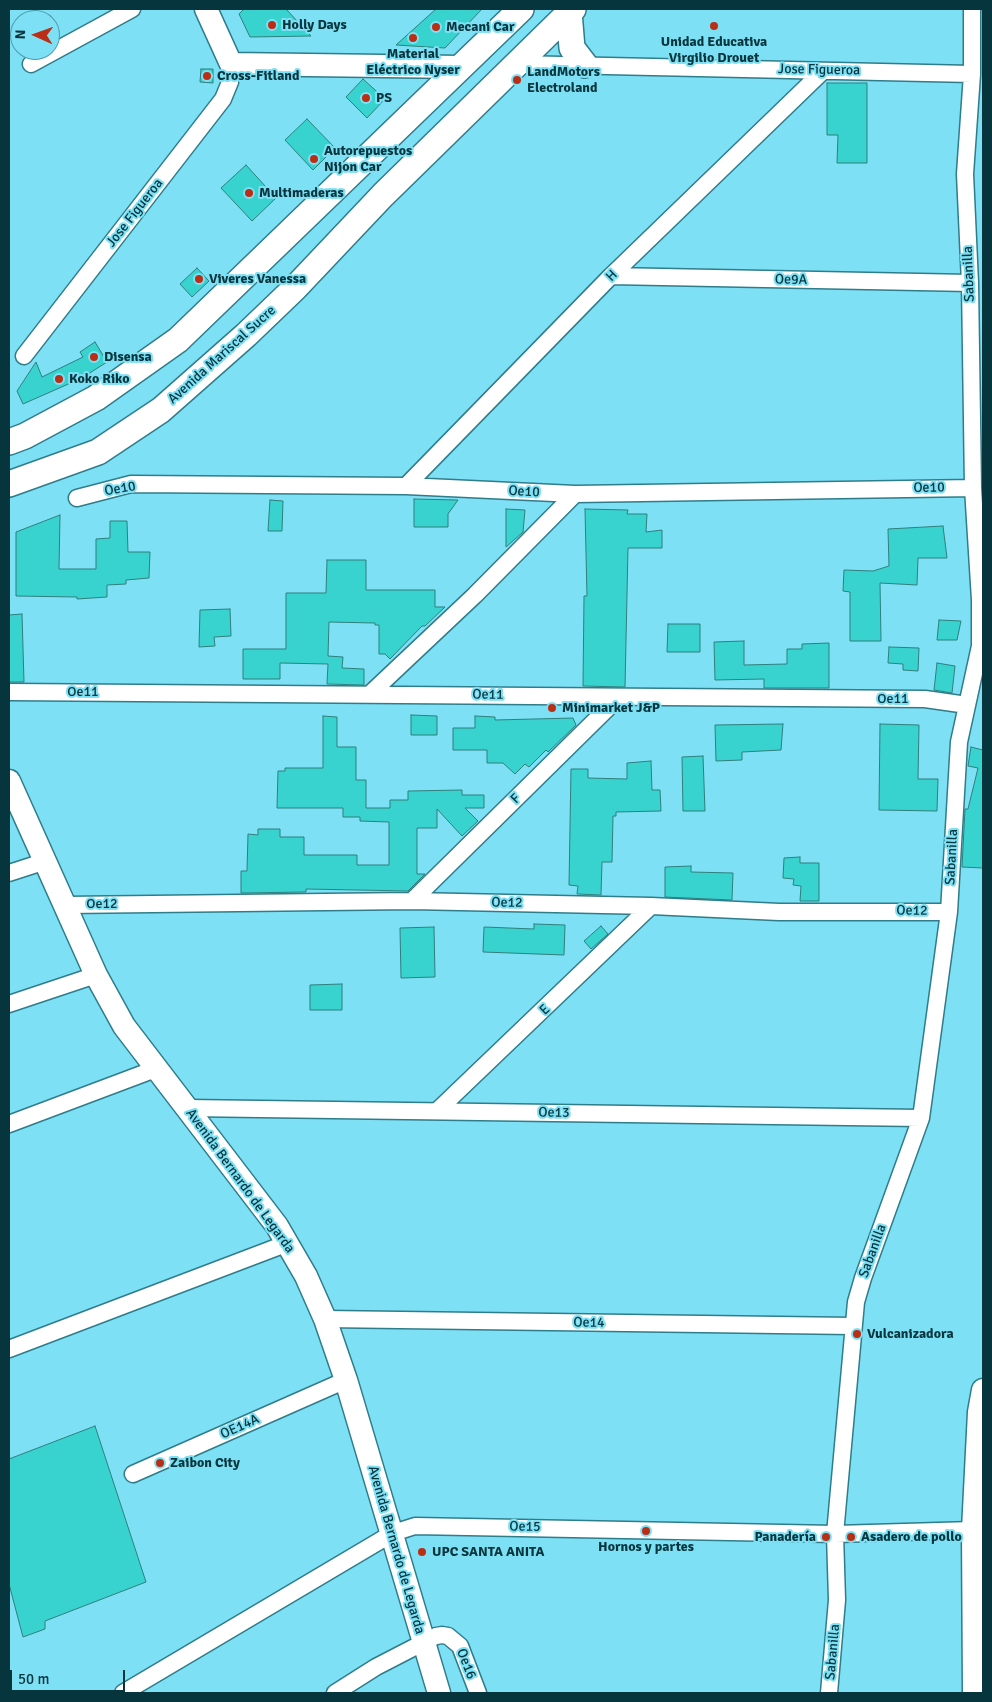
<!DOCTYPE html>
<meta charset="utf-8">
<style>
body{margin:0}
#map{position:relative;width:992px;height:1702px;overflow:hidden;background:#7de0f4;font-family:Signika,sans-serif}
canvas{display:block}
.frame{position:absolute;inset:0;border:10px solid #07353d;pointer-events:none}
.north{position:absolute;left:10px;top:10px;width:50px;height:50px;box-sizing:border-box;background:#7de0f4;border:1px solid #4e9cab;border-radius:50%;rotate:272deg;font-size:14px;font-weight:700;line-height:20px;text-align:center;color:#07353d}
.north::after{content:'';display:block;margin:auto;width:18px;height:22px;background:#ba2e15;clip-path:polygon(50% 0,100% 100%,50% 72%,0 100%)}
.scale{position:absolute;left:10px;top:1670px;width:115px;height:22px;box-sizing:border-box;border:2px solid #07353d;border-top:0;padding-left:6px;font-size:15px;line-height:18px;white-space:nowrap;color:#07353d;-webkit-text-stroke:4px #7de0f4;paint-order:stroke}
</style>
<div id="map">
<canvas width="992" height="1702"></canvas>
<div class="frame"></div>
<div class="north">N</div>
<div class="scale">50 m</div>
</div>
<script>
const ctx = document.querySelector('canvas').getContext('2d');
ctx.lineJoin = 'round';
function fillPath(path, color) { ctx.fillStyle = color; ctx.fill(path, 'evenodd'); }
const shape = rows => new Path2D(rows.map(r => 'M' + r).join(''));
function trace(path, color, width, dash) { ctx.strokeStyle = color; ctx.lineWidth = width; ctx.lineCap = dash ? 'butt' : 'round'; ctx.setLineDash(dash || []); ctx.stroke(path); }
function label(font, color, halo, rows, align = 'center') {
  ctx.font = font + ' Signika,sans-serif'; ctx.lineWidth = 4; ctx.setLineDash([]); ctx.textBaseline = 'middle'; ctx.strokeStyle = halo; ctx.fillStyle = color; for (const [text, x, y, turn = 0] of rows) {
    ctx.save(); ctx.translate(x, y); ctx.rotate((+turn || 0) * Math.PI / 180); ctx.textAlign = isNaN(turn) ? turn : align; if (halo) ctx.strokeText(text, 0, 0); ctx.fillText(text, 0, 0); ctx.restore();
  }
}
const building = shape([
 [244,9,286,9,311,36,250,37,239,14,244,9],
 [436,9,482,9,445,48,396,45,436,9],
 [201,69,213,69,213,83,200,82,201,69],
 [363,79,385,99,367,118,346,97,363,79],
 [827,83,867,83,867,163,837,163,838,135,827,135,827,83],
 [307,119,335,148,313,170,285,140,307,119],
 [246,165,276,198,252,221,221,188,246,165],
 [197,268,209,281,192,297,180,284,197,268],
 [95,342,107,362,82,378,23,404,17,391,36,362,42,377,83,357,80,352,95,342],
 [414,499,458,500,448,514,448,527,414,527,414,499],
 [270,500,283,501,282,531,268,531,270,500],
 [506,509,525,510,523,532,506,547,506,509],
 [585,509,628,510,627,514,647,514,646,532,662,530,662,548,628,548,625,687,583,686,584,596,587,596,585,509],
 [60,515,59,569,96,569,96,539,110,538,110,521,127,521,128,552,150,552,149,578,126,580,126,584,107,585,107,597,77,599,77,597,16,596,16,532,60,515],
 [943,526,947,558,918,558,917,585,880,583,881,641,850,641,850,592,843,591,844,570,873,571,889,566,888,529,943,526],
 [327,560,366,560,366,590,435,590,435,607,445,607,425,626,422,626,390,659,385,654,379,654,379,625,375,625,375,623,329,622,328,656,343,657,342,668,364,669,364,685,327,684,328,664,280,663,280,679,243,679,243,649,286,649,286,593,326,593,327,560],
 [230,609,231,636,214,637,215,646,199,647,200,610,230,609],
 [22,614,24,682,9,682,9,615,22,614],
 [939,620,961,621,957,640,937,640,939,620],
 [668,624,700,624,700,652,667,652,668,624],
 [744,641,744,665,787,664,787,649,802,649,802,644,829,643,829,688,764,688,764,679,715,680,714,642,744,641],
 [889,647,919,648,918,671,903,670,903,664,888,663,889,647],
 [937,663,955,666,952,693,934,690,937,663],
 [411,715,437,716,437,735,411,735,411,715],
 [323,716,337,717,337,747,356,747,356,780,366,780,366,808,390,808,390,800,408,800,408,791,462,790,462,795,484,795,484,808,465,808,478,821,462,836,437,809,437,828,417,828,417,874,425,874,408,891,306,889,306,892,241,893,241,871,247,871,248,834,258,835,258,829,280,829,280,837,304,837,304,855,357,855,357,865,389,865,389,822,360,821,360,817,343,817,343,808,277,808,278,771,285,771,285,768,323,768,323,716],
 [475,716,495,717,495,720,573,718,576,725,548,752,546,750,529,767,525,764,515,774,503,763,487,763,487,750,453,750,453,728,475,728,475,716],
 [783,724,781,750,742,752,742,760,716,761,715,725,783,724],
 [880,724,919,725,918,779,938,779,937,811,879,810,880,724],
 [971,747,983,750,983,868,962,867,965,809,968,809,978,768,968,766,971,747],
 [703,756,705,811,683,811,682,757,703,756],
 [651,761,652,790,660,790,661,811,616,812,616,816,613,816,612,862,602,862,601,895,577,894,578,886,569,885,571,769,588,769,588,778,627,779,627,763,651,761],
 [800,857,800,863,819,863,819,901,800,901,801,886,793,885,794,879,783,878,784,858,800,857],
 [691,866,691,872,733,873,732,900,665,897,665,867,691,866],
 [534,924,565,925,564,955,483,952,484,927,534,929,534,924],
 [601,926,608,934,591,949,584,941,601,926],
 [434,927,435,977,401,978,400,928,434,927],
 [342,984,342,1010,310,1010,310,985,342,984],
 [95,1426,146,1582,45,1621,45,1629,23,1637,9,1584,9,1459,95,1426]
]);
const street = shape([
 [31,64,132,9],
 [516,64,972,74],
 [611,276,970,283],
 [24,356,223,99,230,82,231,64],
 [406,486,611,276,823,71],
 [77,498,131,484,406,486,575,494,973,488],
 [9,692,925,699,967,705],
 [371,693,475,595,575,494],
 [9,873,46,861],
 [412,901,619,697],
 [66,905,412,901,651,906,779,912,949,912],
 [9,1004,96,975],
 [187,1108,921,1118],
 [437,1111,651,906],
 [9,1124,158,1068],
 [325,1319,853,1326],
 [9,1349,288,1243],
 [133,1474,346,1380],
 [123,1693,393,1533,415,1526,835,1534,973,1530],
 [335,1693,376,1667,436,1636,442,1635,448,1636,460,1646,478,1693],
 [829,1693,837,1600,835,1534,856,1302,863,1278,921,1118,949,912,959,742,980,646,980,600,973,488,970,283,965,174,972,74,972,9]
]);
const secondary = shape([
 [206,9,231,64,461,67],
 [9,781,96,975,124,1026,277,1226,306,1276,325,1319,346,1380,439,1693],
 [974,1693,973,1530,979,1412,983,1390]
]);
const primary = shape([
 [569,12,572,48,585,65],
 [9,442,25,436,96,398,178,340,521,9],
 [9,484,98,452,161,410,246,335,295,288,383,195,573,9]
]);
const markers = [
 [272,25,5,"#ba2e15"],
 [714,26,5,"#ba2e15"],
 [436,27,5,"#ba2e15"],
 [413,38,5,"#ba2e15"],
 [207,76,5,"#ba2e15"],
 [517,80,5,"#ba2e15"],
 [366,98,5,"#ba2e15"],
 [314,159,5,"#ba2e15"],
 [249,193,5,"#ba2e15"],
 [199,279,5,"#ba2e15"],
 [94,357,5,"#ba2e15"],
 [59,379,5,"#ba2e15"],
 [552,708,5,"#ba2e15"],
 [857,1334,5,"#ba2e15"],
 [160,1463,5,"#ba2e15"],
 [646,1531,5,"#ba2e15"],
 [826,1537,5,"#ba2e15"],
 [851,1537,5,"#ba2e15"],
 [422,1552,5,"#ba2e15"]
];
const poiNames = [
 ["Holly Days",282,25],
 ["Mecani Car",446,27],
 ["Unidad Educativa",714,42,"center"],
 ["Virgilio Drouet",714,58,"center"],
 ["Material",413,54,"center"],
 ["Eléctrico Nyser",413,70,"center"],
 ["LandMotors",527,72],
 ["Electroland",527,88],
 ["Cross-Fitland",217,76],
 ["PS",376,98],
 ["Autorepuestos",324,151],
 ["Nijon Car",324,167],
 ["Multimaderas",259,193],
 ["Viveres Vanessa",209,279],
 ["Disensa",104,357],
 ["Koko Riko",69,379],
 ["Minimarket J&P",562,708],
 ["Vulcanizadora",867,1334],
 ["Zaibon City",170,1463],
 ["Panadería",816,1537,"right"],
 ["Asadero de pollo",861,1537],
 ["Hornos y partes",646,1547,"center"],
 ["UPC SANTA ANITA",432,1552]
];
const streetNames = [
 ["Jose Figueroa",819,70,1],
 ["Jose Figueroa",135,213,-52],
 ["Sabanilla",969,274,-92],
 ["H",612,276,-45],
 ["Oe9A",791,280,1],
 ["Avenida Mariscal Sucre",222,355,-42],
 ["Oe10",929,488,-1],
 ["Oe10",120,489,-10],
 ["Oe10",524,492,3],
 ["Oe11",83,692],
 ["Oe11",488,695,1],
 ["Oe11",893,699],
 ["F",516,799,-45],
 ["Sabanilla",952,857,-87],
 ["Oe12",507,903,1],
 ["Oe12",102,904],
 ["Oe12",912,911,1],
 ["E",545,1010,-44],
 ["Oe13",554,1113,1],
 ["Avenida Bernardo de Legarda",240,1181,54],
 ["Sabanilla",873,1251,-70],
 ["Oe14",589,1323,1],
 ["OE14A",240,1427,-24],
 ["Oe15",525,1527,1],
 ["Avenida Bernardo de Legarda",396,1550,74],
 ["Sabanilla",833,1652,-85],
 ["Oe16",466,1664,68]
];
fillPath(building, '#39d3cf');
trace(building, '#2f7f7d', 1);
trace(street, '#2f7c8a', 19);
trace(secondary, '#2f7c8a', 25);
trace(primary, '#2f7c8a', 28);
trace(street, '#fff', 16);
trace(secondary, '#fff', 22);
trace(primary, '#fff', 25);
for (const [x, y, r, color] of markers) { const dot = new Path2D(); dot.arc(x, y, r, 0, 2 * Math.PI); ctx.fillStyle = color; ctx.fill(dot); trace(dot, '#7de0f4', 2); }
label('bold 14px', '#07353d', '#7de0f4', poiNames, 'left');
label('14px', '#07353d', '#7de0f4', streetNames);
</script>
